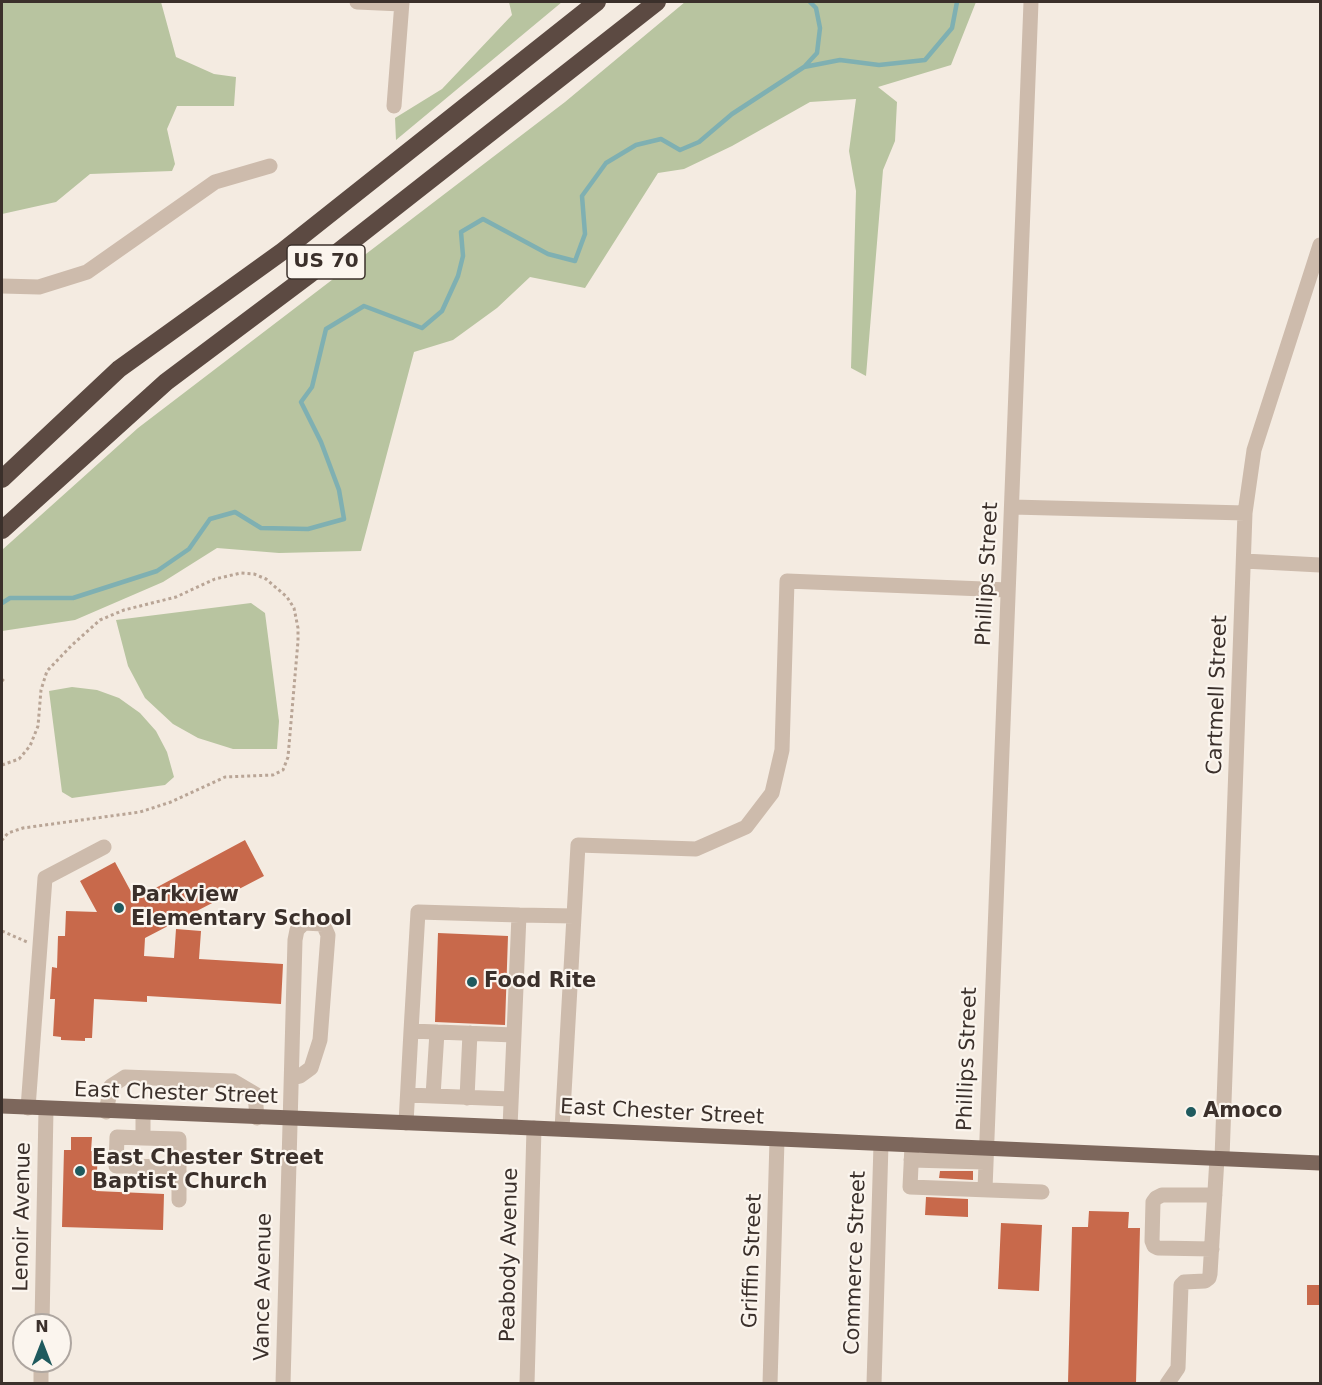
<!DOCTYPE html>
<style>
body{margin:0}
#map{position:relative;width:1322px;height:1385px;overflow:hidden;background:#f4ebe1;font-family:"DejaVu Sans",sans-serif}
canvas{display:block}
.frame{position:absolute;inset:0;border:3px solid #3b302b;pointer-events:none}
.north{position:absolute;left:12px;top:1313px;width:60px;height:60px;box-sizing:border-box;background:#fbf5ee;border:2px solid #aea6a0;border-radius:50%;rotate:0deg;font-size:16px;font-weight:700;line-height:24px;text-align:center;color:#3b302b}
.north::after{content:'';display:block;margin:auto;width:21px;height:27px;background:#1f5a5e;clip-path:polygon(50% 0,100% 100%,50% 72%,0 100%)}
</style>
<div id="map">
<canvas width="1322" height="1385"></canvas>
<div class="frame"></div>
<div class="north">N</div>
</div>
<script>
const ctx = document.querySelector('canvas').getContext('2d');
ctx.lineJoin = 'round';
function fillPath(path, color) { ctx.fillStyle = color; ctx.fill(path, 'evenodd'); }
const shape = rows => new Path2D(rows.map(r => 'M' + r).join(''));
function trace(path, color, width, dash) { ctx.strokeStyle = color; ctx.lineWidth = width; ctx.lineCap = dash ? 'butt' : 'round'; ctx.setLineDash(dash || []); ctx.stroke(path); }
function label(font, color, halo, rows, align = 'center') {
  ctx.font = font + ' "DejaVu Sans",sans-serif'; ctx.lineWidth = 4.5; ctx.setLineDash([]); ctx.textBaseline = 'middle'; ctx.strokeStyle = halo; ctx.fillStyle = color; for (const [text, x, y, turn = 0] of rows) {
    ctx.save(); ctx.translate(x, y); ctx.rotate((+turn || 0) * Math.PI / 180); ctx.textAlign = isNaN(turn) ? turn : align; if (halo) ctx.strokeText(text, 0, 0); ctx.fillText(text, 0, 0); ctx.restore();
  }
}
const green = shape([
 [2,2,161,2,176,57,214,74,236,77,234,106,177,106,167,129,175,164,172,171,90,174,56,202,2,214],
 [509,2,562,2,396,140,395,118,442,89,512,15],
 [685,2,976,2,951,65,878,87,897,102,895,141,883,170,866,376,851,368,856,191,849,151,856,99,810,102,732,146,684,169,658,173,585,288,530,277,497,308,453,340,414,352,361,551,279,553,217,548,163,582,75,620,2,631,2,550,138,428,565,102],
 [251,603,265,613,279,721,277,749,233,749,198,738,173,724,145,698,128,666,116,620],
 [72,687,97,690,119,698,140,713,156,731,167,752,174,777,165,785,72,798,62,792,49,691]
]);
const stream = shape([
 [805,66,817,53,820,28,816,8,810,2],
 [2,603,10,598,73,598,157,571,189,549,210,519,235,512,261,528,308,529,344,519,339,490,321,442,301,402,312,387,326,329,364,306,422,328,442,311,458,276,463,256,461,232,483,219,548,254,575,261,585,234,582,196,606,163,636,145,661,139,680,150,699,142,732,114,804,67,840,60,879,65,925,60,952,28,957,2]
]);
const building = shape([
 [245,840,264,876,145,938,144,956,174,958,176,929,201,931,199,959,283,964,281,1004,147,996,147,1002,94,999,92,1038,85,1038,85,1041,61,1040,61,1037,53,1036,55,999,50,999,52,967,57,968,58,936,65,936,66,911,97,912,80,881,115,862,135,899],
 [438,933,508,936,505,1025,435,1022],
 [71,1137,92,1137,91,1151,98,1151,96,1191,164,1194,163,1230,62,1227,64,1150,71,1150],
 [940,1171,973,1171,973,1180,939,1178],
 [926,1197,968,1199,968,1217,925,1215],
 [1089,1211,1129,1212,1128,1228,1140,1228,1136,1383,1068,1383,1072,1227,1088,1227],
 [1001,1223,1042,1225,1039,1291,998,1289],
 [1307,1285,1320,1285,1320,1305,1307,1305]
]);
const path = shape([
 [2,681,3,680,2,681],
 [2,765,19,759,30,746,38,726,41,690,47,671,71,646,100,620,124,610,176,597,215,579,241,573,254,574,266,579,287,597,294,608,298,628,298,641,288,757,283,770,273,775,225,777,171,802,140,812,23,828,8,833,2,840],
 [2,931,27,942]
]);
const minor = shape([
 [357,2,402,4],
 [394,106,402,2],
 [2,286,39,287,87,272,215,182,270,166],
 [1012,507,1245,513],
 [1244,561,1320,565],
 [411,1031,418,912,519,915],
 [514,1035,519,915,574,916],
 [408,1095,511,1099],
 [433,1096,437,1032],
 [467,1098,470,1033],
 [28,1108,45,878,104,847],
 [106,1112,111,1086,125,1077,233,1081,255,1094,257,1118],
 [143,1113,143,1138,117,1137,116,1166,179,1167,179,1139,143,1138],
 [406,1123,411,1031,437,1032,514,1035,510,1127],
 [562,1129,578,845,696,849,746,827,772,793,782,750,787,581,1008,590],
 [912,1145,910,1187,1042,1192],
 [1222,1158,1245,513,1254,450,1320,245],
 [911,1160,985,1162],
 [985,1189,1031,2],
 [179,1200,179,1167],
 [1212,1249,1158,1248,1154,1246,1152,1241,1153,1202,1156,1198,1162,1195,1215,1195],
 [42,1325,46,1109],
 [41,1384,41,1361],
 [283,1384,295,940,297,930,304,923,323,924,328,935,320,1040,311,1068,300,1076,292,1078],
 [527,1384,534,1128],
 [770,1384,777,1140],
 [874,1384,881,1144],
 [1167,1384,1178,1368,1181,1285,1184,1282,1205,1281,1209,1278,1210,1274,1217,1158]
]);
const major = shape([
 [2,1106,510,1127,1320,1163]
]);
const highway = shape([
 [2,479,119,369,283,251,597,2],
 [2,530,166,382,310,274,657,2]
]);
const markers = [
 [119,908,6,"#1f5a5e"],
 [472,982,6,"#1f5a5e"],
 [1191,1112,6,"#1f5a5e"],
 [80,1171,6,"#1f5a5e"]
];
const shields = [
 [326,262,78]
];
const shieldNames = [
 ["US 70",326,262]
];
const streetNames = [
 ["Phillips Street",988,574,-87],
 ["Cartmell Street",1218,695,-88],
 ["Phillips Street",968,1059,-88],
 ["East Chester Street",176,1094,2],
 ["East Chester Street",662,1113,3],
 ["Lenoir Avenue",23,1217,-89],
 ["Peabody Avenue",510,1255,-89],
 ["Griffin Street",753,1261,-88],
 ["Commerce Street",856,1263,-88],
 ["Vance Avenue",264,1287,-89]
];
const poiNames = [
 ["Parkview",131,896],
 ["Elementary School",131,920],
 ["Food Rite",484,982],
 ["Amoco",1203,1112],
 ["East Chester Street",92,1159],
 ["Baptist Church",92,1183]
];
fillPath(green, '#b8c4a0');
trace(stream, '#7fb0b2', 4.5);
fillPath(building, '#c8694b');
trace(path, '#b9a596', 3, [3, 3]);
trace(minor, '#cdbbac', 15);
trace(major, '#7d675c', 15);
trace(highway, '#5c4a42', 18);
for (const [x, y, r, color] of markers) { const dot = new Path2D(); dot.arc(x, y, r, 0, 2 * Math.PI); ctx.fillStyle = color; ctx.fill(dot); trace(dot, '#fbf5ee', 2); }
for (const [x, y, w] of shields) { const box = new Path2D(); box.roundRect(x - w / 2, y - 17, w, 34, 4.5); ctx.fillStyle = '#fbf5ee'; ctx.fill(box); trace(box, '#3b302b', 1.5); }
label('bold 20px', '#3b302b', null, shieldNames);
label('21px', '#3b302b', '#fbf5ee', streetNames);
label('bold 21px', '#3b302b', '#fbf5ee', poiNames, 'left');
</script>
